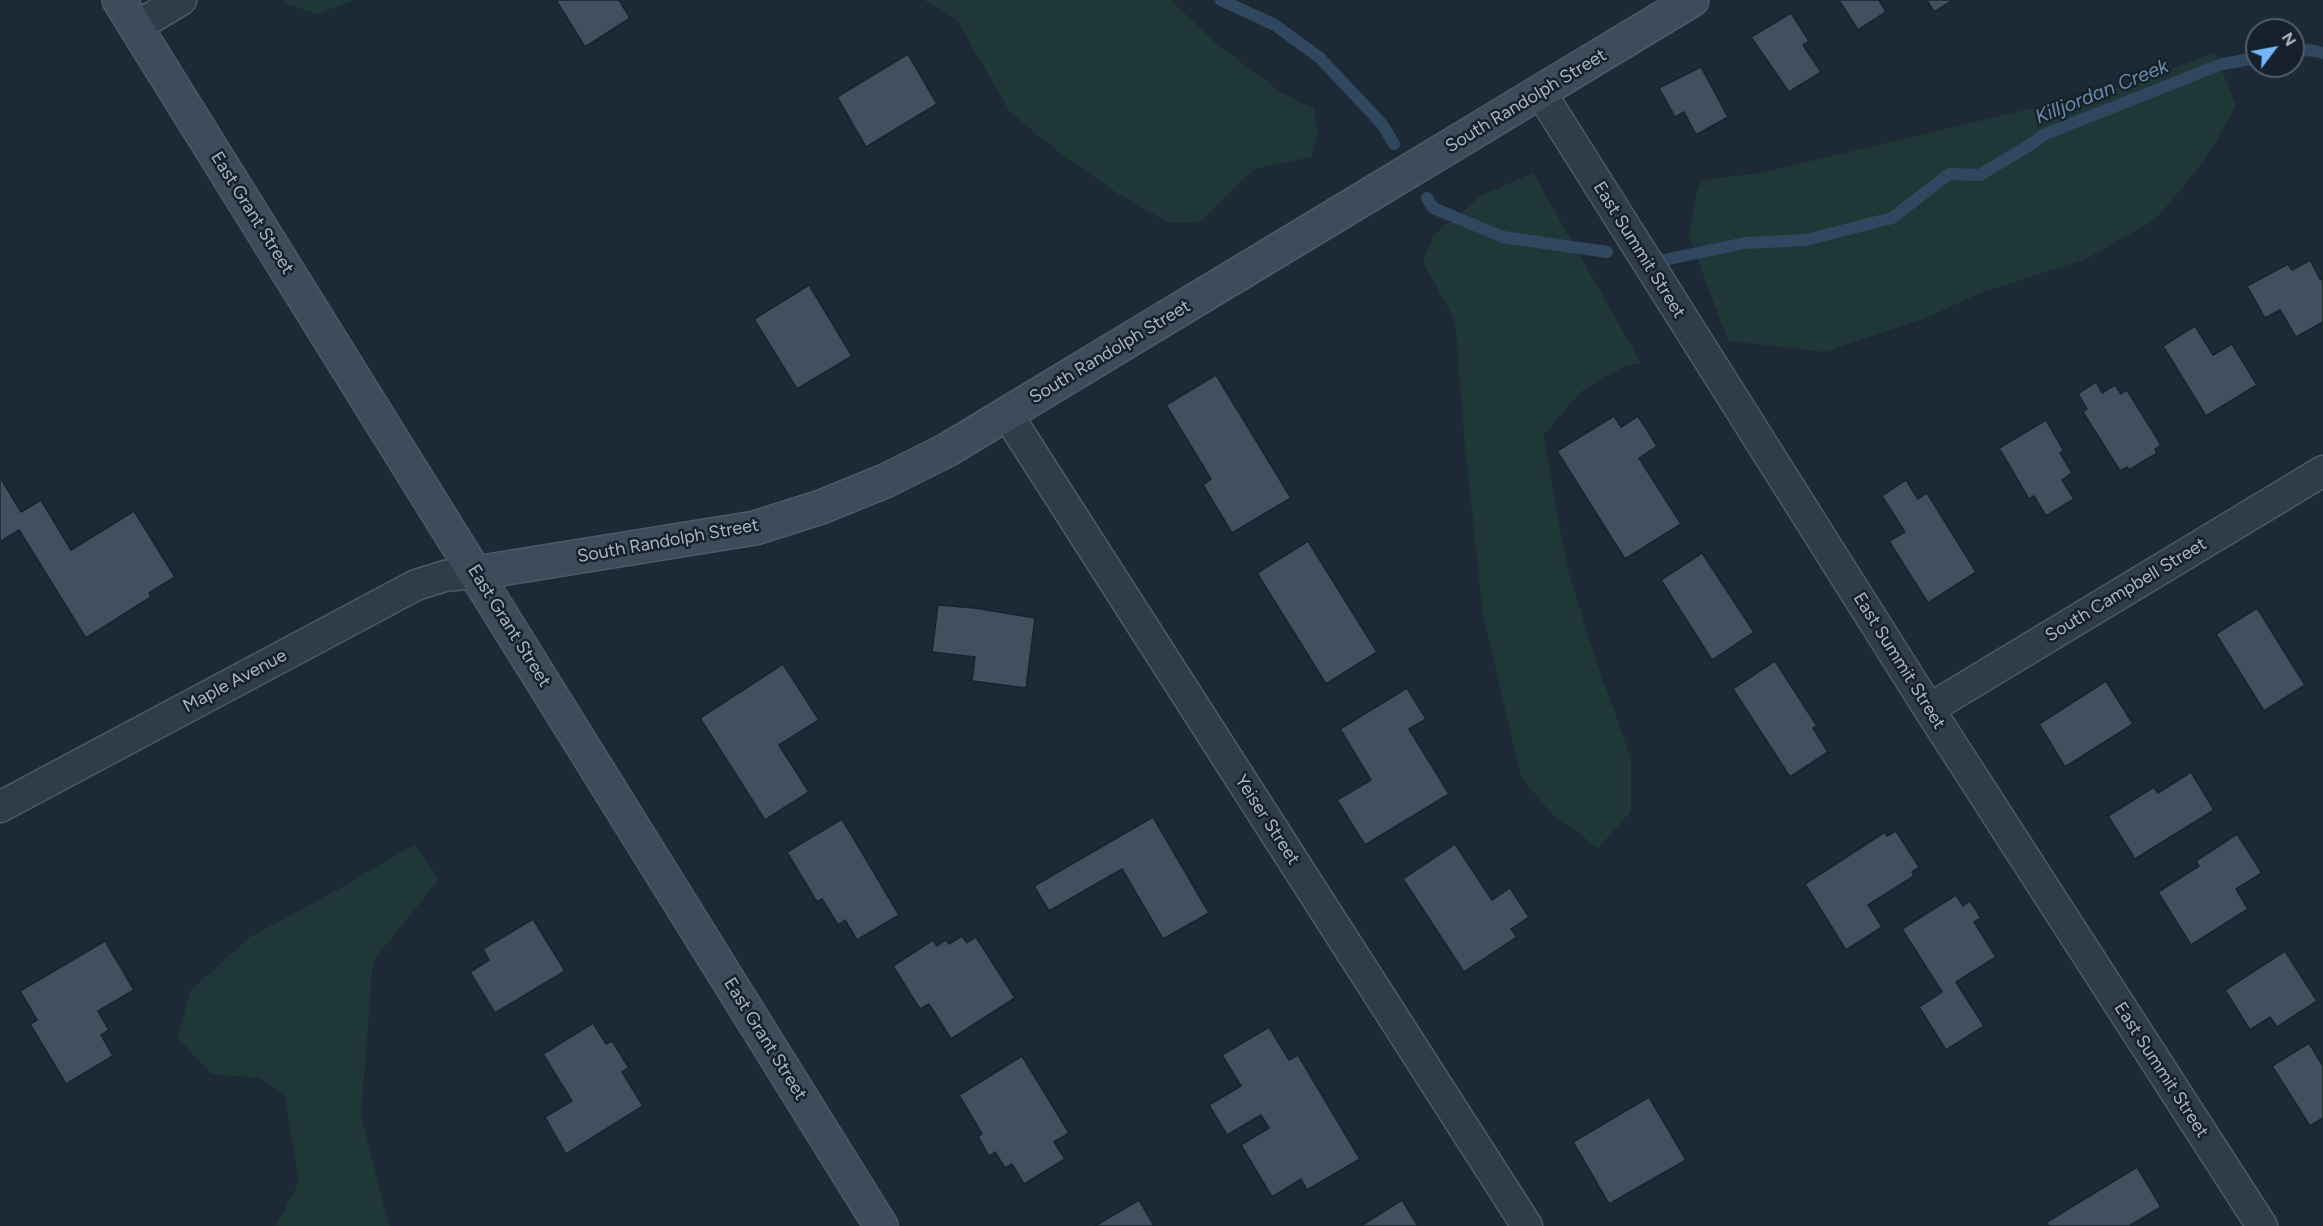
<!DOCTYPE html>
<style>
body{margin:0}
#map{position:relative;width:2323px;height:1226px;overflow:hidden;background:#1d2a36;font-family:Figtree,sans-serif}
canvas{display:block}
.north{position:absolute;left:2245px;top:18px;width:60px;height:60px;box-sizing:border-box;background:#16212b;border:2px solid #515d68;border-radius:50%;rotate:58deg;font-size:16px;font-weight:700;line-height:24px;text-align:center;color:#aab6c4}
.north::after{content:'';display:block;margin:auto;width:21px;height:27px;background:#74b7ff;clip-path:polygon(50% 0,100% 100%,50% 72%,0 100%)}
</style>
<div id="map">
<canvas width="2323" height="1226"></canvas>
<div class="north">N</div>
</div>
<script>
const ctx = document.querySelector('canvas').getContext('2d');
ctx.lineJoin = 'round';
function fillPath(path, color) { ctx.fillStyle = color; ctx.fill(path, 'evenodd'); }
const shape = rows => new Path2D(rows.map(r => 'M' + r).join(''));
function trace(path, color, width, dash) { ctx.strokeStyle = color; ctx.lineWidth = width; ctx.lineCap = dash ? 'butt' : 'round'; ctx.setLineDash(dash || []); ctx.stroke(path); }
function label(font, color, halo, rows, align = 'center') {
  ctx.font = font + ' Figtree,sans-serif'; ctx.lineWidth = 5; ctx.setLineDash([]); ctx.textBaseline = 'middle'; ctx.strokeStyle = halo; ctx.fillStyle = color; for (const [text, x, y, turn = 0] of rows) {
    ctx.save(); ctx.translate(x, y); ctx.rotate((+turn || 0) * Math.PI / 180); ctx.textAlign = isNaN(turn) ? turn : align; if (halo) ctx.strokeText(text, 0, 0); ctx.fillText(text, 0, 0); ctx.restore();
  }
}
const green = shape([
 [284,0,354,0,317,14,283,3],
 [924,0,1170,0,1217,44,1279,91,1314,109,1318,135,1311,157,1254,169,1201,222,1169,223,1117,193,1060,153,1010,112,957,20],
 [2215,52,2236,106,2205,160,2156,219,2086,259,1983,292,1925,318,1826,352,1728,341,1689,236,1696,194,1702,180,1760,173,2134,84],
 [1533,173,1641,363,1624,367,1583,390,1543,435,1567,567,1596,661,1631,758,1631,811,1598,848,1551,813,1521,777,1483,615,1464,436,1455,320,1423,262,1434,235,1482,195],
 [415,844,439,879,373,961,361,1115,389,1226,276,1226,299,1182,285,1095,260,1078,211,1074,177,1037,191,990,250,937,339,889]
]);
const stream = shape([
 [1221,0,1275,25,1320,58,1382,124,1394,144],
 [2293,52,2309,50,2323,53],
 [1427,198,1433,208,1503,237,1607,252],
 [1664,260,1745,243,1806,240,1892,218,1949,174,1980,175,2033,143,2043,135,2222,64,2257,58]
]);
const building = shape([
 [556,0,619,0,630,18,585,47,556,0],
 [1839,0,1879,0,1886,12,1858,30,1839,0],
 [1927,0,1953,0,1934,12,1927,0],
 [1791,13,1809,41,1803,45,1821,72,1789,92,1751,37,1791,13],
 [908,54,937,104,866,147,837,97,908,54],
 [1701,67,1728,117,1696,135,1684,112,1675,117,1659,88,1701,67],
 [2310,260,2320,279,2323,280,2323,322,2296,337,2280,310,2265,318,2247,286,2288,264,2292,270,2310,260],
 [809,285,852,356,797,389,754,319,809,285],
 [2195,326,2213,355,2232,344,2257,385,2206,416,2163,346,2195,326],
 [1216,375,1291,498,1232,533,1203,485,1211,479,1166,405,1216,375],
 [2096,382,2102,393,2115,385,2121,394,2127,390,2161,445,2155,449,2157,453,2129,470,2127,467,2120,471,2083,412,2087,409,2078,394,2096,382],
 [1614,416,1621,427,1638,416,1657,446,1639,458,1681,524,1625,559,1557,451,1614,416],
 [2046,420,2064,451,2060,453,2072,473,2062,480,2074,499,2046,516,2034,496,2029,499,1999,448,2046,420],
 [0,477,21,512,41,500,71,550,134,511,175,577,149,593,151,597,86,638,19,530,0,542,0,477],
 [1906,480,1918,499,1927,493,1976,572,1928,603,1889,541,1905,532,1882,496,1906,480],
 [1308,541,1377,652,1326,684,1257,573,1308,541],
 [1702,553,1754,632,1712,660,1661,580,1702,553],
 [938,605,975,608,1035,618,1026,688,972,681,975,657,932,652,938,605],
 [2257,608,2305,685,2264,711,2216,634,2257,608],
 [1775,661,1817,726,1813,728,1828,752,1790,777,1733,689,1775,661],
 [783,664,819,720,779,745,809,792,765,820,700,718,783,664],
 [2106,681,2133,724,2065,767,2039,724,2106,681],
 [1407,688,1426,719,1409,729,1449,794,1365,845,1337,800,1371,780,1340,729,1407,688],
 [2191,772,2214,810,2135,859,2108,816,2154,787,2158,793,2191,772],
 [1153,817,1209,913,1163,939,1122,869,1049,911,1034,886,1153,817],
 [842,819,899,915,857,940,845,920,838,925,822,899,817,902,787,852,842,819],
 [1896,831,1919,867,1912,872,1914,876,1868,905,1882,927,1846,950,1805,884,1885,832,1887,836,1896,831],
 [2237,834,2262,873,2236,889,2248,909,2191,945,2158,892,2199,866,2196,861,2237,834],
 [1455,844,1492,900,1510,888,1529,917,1511,929,1517,937,1464,972,1403,879,1455,844],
 [1956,895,1963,906,1970,901,1981,918,1974,922,1996,957,1956,982,1984,1026,1946,1050,1919,1007,1942,992,1902,929,1956,895],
 [533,919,565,971,495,1013,470,972,489,960,483,949,533,919],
 [962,936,967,943,976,937,1015,998,951,1039,929,1004,920,1009,893,966,933,940,937,946,946,940,949,944,962,936],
 [105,941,134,990,98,1011,109,1030,101,1035,113,1056,66,1084,30,1024,37,1020,20,991,105,941],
 [2285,951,2317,1001,2277,1027,2270,1017,2250,1030,2225,990,2285,951],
 [593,1023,606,1044,612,1041,629,1068,622,1072,643,1106,566,1154,545,1117,572,1101,543,1054,593,1023],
 [1269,1027,1289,1060,1298,1055,1360,1159,1307,1190,1301,1179,1272,1197,1241,1145,1269,1128,1261,1115,1227,1135,1209,1105,1241,1086,1222,1055,1269,1027],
 [2309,1043,2323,1066,2323,1118,2310,1126,2272,1066,2309,1043],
 [1022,1056,1069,1133,1054,1142,1065,1159,1024,1184,1012,1164,1005,1168,995,1152,989,1156,978,1137,982,1134,959,1095,1022,1056],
 [1649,1097,1686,1160,1609,1204,1573,1142,1649,1097],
 [2137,1167,2161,1207,2129,1226,2049,1226,2047,1222,2137,1167],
 [1139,1200,1154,1226,1095,1226,1139,1200],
 [1402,1200,1418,1226,1361,1226,1402,1200]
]);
const street = shape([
 [136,27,181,0],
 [1541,93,1929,709,2262,1226],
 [1007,414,1527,1226],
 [1929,709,2323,471],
 [0,807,416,585,445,576,476,573]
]);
const secondary = shape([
 [119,0,881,1226],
 [476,573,755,528,821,507,885,481,947,450,1692,0]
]);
const streetNames = [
 ["South Randolph Street",1526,101,-31],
 ["East Grant Street",252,213,58],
 ["East Summit Street",1639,250,58],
 ["South Randolph Street",1110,352,-31],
 ["South Randolph Street",668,541,-10],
 ["South Campbell Street",2126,590,-31],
 ["East Grant Street",509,626,58],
 ["East Summit Street",1899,661,58],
 ["Maple Avenue",235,681,-28],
 ["Yeiser Street",1267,820,57],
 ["East Grant Street",765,1039,58],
 ["East Summit Street",2161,1070,57]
];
const waterNames = [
 ["Killjordan Creek",2102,92,-22]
];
fillPath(green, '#1f3737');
trace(stream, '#2f485f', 12);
fillPath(building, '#40505e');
trace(building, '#18232d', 1.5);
trace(street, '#4e5965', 33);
trace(secondary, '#4e5965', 36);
trace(street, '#303c46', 30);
trace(secondary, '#3e4b5a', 33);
label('18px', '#aab6c4', '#16212b', streetNames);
label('italic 20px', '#688baa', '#16212b', waterNames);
</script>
